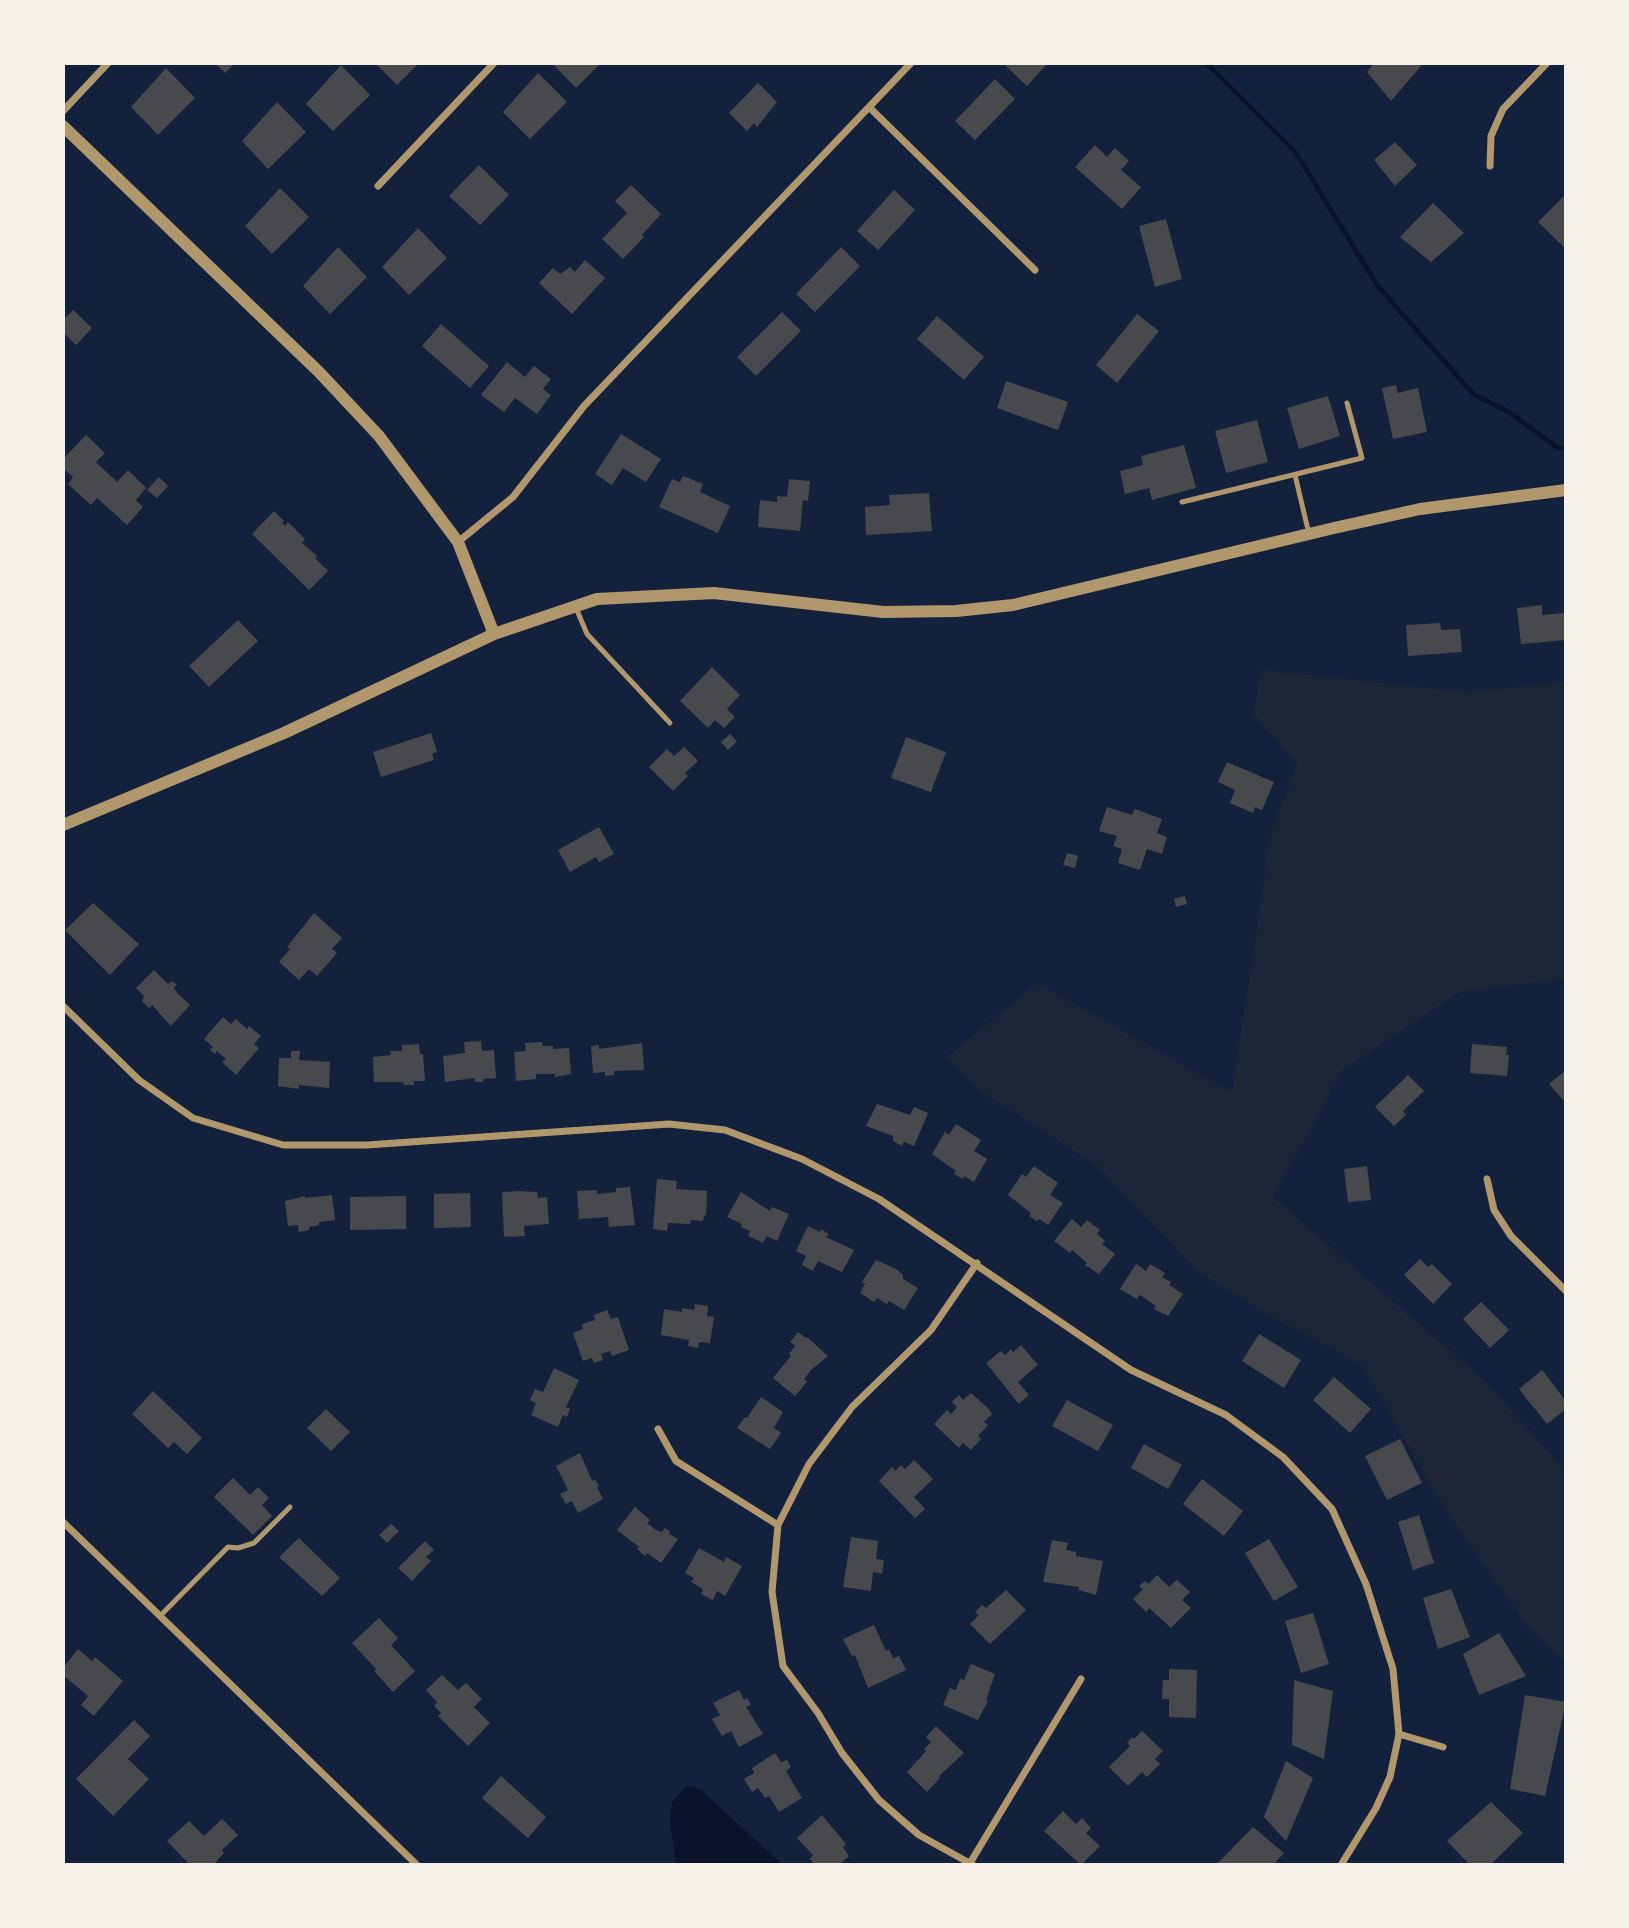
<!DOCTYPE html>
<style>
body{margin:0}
#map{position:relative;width:1629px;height:1928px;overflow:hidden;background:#14213d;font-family:Merriweather,serif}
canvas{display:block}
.frame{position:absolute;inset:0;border:65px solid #f6f1e7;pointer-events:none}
</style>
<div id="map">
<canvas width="1629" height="1928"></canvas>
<div class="frame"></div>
</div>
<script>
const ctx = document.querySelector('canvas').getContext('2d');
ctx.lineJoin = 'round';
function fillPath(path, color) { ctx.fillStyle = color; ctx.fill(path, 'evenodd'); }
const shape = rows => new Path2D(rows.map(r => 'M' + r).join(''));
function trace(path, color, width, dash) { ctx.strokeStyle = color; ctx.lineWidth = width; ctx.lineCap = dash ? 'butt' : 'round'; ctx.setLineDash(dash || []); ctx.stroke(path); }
const green = shape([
 [1262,670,1466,692,1566,682,1566,979,1460,992,1344,1069,1273,1197,1484,1380,1566,1471,1566,1664,1527,1626,1448,1514,1361,1364,1274,1318,1198,1272,1097,1166,979,1090,947,1057,1037,983,1232,1092,1272,829,1297,765,1253,714]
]);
const water = shape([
 [686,1786,700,1789,783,1865,676,1865,670,1821,672,1802]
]);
const stream = shape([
 [1206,63,1296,153,1377,285,1473,394,1509,412,1558,448,1566,448]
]);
const building = shape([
 [215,63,235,63,225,73],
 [375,63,419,63,397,85],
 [552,63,601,63,576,88],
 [1009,63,1048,63,1027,86,1006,66],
 [1374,63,1418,63,1421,66,1391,101,1367,72],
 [341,65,370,95,333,131,306,104],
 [166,68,195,98,158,135,131,107],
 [538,73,567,102,530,139,503,112],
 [995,79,1015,99,975,140,955,121],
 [758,83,777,102,757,127,754,123,747,131,729,113],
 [277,102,306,132,268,169,242,141],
 [1395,142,1417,165,1395,186,1374,160],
 [1095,145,1107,157,1115,148,1129,161,1121,170,1141,187,1122,209,1075,167],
 [479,165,509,195,480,225,449,196],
 [631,185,661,214,642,235,644,237,623,259,602,239,627,213,615,201],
 [280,188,309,217,272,254,245,226],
 [894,190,915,210,878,250,857,231],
 [1566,194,1566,249,1538,222],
 [1433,203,1464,233,1431,262,1400,237],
 [1166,219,1182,279,1155,287,1139,226],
 [418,228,447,258,409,295,382,267],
 [338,247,367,277,330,314,303,286],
 [841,247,860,266,815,312,796,294],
 [585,260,605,278,572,314,539,283,553,268,560,274,570,267,575,272],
 [73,310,92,328,76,345,63,332,63,320],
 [782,312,801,331,756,376,737,357],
 [1137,314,1159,331,1117,383,1096,365],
 [937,316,984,357,964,380,917,339],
 [441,324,489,366,470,388,422,346],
 [507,362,525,377,534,366,551,379,543,389,551,395,537,414,515,398,504,412,481,395],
 [1006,381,1068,402,1058,430,997,408],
 [1396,385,1398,393,1418,388,1427,432,1393,439,1382,388],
 [1328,396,1340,436,1299,449,1287,408],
 [1257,420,1268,462,1226,473,1215,431],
 [621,434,661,459,646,482,623,468,612,485,595,474],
 [86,435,105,453,96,462,117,482,128,470,146,488,136,500,143,507,127,525,97,498,91,505,68,484,73,477,63,468,63,459],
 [1184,445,1196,488,1152,500,1149,488,1125,494,1120,471,1143,465,1141,456],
 [683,476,703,484,700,492,730,506,718,533,659,507,672,479,680,482],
 [159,477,168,486,157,498,147,490],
 [789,479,810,481,808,501,803,500,800,531,758,527,760,500,777,502,777,496,787,497],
 [929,493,932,531,866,535,865,507,890,505,889,495],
 [274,511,284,521,282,523,285,526,288,522,305,539,302,543,317,556,315,558,328,571,309,590,252,534],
 [1542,605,1542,615,1564,613,1566,640,1521,644,1517,608],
 [238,620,258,641,209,687,189,666],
 [1440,623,1441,630,1460,629,1462,652,1408,656,1406,625],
 [712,667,740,695,727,709,735,717,724,728,715,720,708,728,680,701],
 [431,733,437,752,432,754,434,760,381,777,373,752],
 [730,734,737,741,728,750,721,742],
 [906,737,946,752,931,792,891,778],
 [684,747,698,761,685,773,688,776,673,791,649,767,667,749,674,756],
 [1227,762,1274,782,1262,810,1255,807,1253,813,1230,803,1235,790,1218,782],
 [1107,807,1132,815,1135,809,1162,819,1157,833,1167,837,1162,854,1147,849,1140,870,1118,863,1122,849,1113,846,1117,836,1099,831],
 [599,827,614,854,599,862,596,857,570,872,558,850],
 [1067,853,1078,856,1075,868,1063,865],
 [1185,896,1187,904,1176,907,1174,899],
 [93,903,139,944,110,975,65,930],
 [314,913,342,938,332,949,337,953,317,976,309,969,299,980,279,962,290,949,287,947],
 [154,970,168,984,172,981,177,985,174,988,177,993,190,1005,171,1026,152,1005,149,1008,142,1001,144,996,136,988],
 [223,1017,231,1024,236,1019,247,1029,249,1026,261,1036,254,1044,259,1048,236,1075,222,1062,226,1059,217,1051,215,1054,210,1050,213,1047,204,1039],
 [481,1041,482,1051,494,1050,496,1078,483,1079,483,1082,475,1082,474,1078,445,1082,443,1056,465,1053,464,1042],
 [542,1042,543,1046,553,1046,553,1049,569,1048,571,1074,555,1077,555,1074,536,1074,536,1079,516,1081,514,1052,526,1051,525,1043],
 [642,1043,644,1070,614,1071,614,1075,605,1076,605,1072,593,1073,591,1046,599,1045,599,1049],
 [419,1044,420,1054,423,1054,425,1081,414,1081,414,1085,404,1085,403,1082,374,1082,373,1057,391,1055,390,1051,402,1051,402,1045],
 [1472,1044,1507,1047,1506,1055,1509,1055,1507,1076,1470,1073],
 [291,1051,300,1051,299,1060,330,1062,329,1088,299,1085,299,1089,278,1086,279,1058,291,1058],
 [1566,1070,1566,1103,1549,1084],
 [1408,1075,1424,1091,1403,1111,1406,1115,1394,1126,1375,1107],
 [877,1104,910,1115,914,1107,928,1113,914,1146,904,1142,902,1146,893,1141,893,1136,866,1126],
 [956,1124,981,1140,974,1151,987,1159,974,1182,964,1176,963,1179,954,1174,956,1171,932,1154,945,1132,949,1135],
 [1034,1166,1058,1183,1050,1195,1063,1203,1048,1225,1039,1219,1037,1221,1029,1216,1031,1213,1008,1195,1022,1174,1026,1177],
 [1367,1166,1371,1200,1348,1202,1344,1169],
 [657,1179,677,1181,676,1189,707,1191,706,1216,704,1215,703,1221,691,1220,690,1224,668,1223,667,1231,653,1229],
 [630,1187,635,1225,609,1227,608,1217,579,1219,577,1191,597,1190,597,1194,616,1192,616,1188],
 [519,1191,537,1192,538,1198,547,1197,549,1224,524,1226,525,1236,504,1237,502,1192],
 [741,1192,770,1211,772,1207,789,1214,777,1241,767,1236,763,1243,748,1236,750,1231,741,1227,742,1224,727,1217],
 [470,1193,471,1227,434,1228,434,1194],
 [332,1195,335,1220,319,1222,319,1225,309,1227,309,1230,299,1232,298,1225,288,1226,285,1201,305,1196,305,1198],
 [406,1196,406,1229,350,1230,350,1197],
 [1072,1219,1081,1227,1087,1220,1100,1230,1097,1234,1105,1241,1102,1244,1115,1254,1099,1274,1085,1265,1087,1263,1072,1250,1070,1253,1054,1241],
 [808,1226,820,1232,821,1229,829,1234,826,1237,854,1250,842,1272,818,1261,813,1271,802,1265,806,1256,796,1251],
 [1420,1259,1428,1267,1432,1264,1452,1284,1433,1304,1404,1275],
 [876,1260,896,1269,903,1275,903,1279,918,1288,904,1310,889,1301,887,1304,877,1298,874,1302,860,1293,865,1284,862,1282],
 [1136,1264,1146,1271,1150,1264,1165,1273,1162,1277,1171,1282,1169,1285,1183,1294,1168,1316,1154,1309,1156,1306,1140,1295,1137,1299,1120,1289],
 [1481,1302,1509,1330,1490,1348,1463,1319],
 [695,1304,708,1306,707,1316,714,1317,710,1343,699,1342,698,1348,688,1346,689,1340,661,1335,664,1309,682,1312,682,1308,694,1310],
 [607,1310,611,1319,618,1317,629,1350,612,1356,610,1351,601,1354,603,1360,594,1363,592,1358,583,1361,573,1333,583,1329,582,1324,595,1320,594,1315],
 [798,1332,806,1338,807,1337,828,1356,811,1370,804,1379,807,1382,795,1396,773,1378,791,1356,789,1354,795,1346,790,1342],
 [1259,1334,1301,1360,1284,1388,1242,1361],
 [1021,1345,1038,1365,1018,1382,1029,1395,1019,1404,986,1363,1001,1351,1005,1355,1011,1349,1013,1352],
 [554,1368,579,1380,566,1407,570,1409,567,1417,563,1415,558,1427,531,1415,536,1403,530,1400,535,1389,543,1392],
 [1542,1370,1566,1401,1566,1409,1547,1424,1519,1389],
 [1334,1377,1371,1409,1350,1433,1313,1400],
 [153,1391,202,1438,187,1454,174,1442,168,1448,132,1414],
 [971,1393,989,1409,992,1414,984,1422,988,1425,978,1436,981,1439,971,1450,963,1443,959,1448,934,1424,947,1410,951,1414,957,1407,952,1402,959,1395,963,1400],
 [761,1397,783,1412,774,1428,781,1433,770,1449,737,1428,745,1417,747,1418],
 [1067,1400,1113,1425,1098,1451,1052,1426],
 [326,1409,350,1432,331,1451,307,1428],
 [1400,1439,1422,1483,1387,1500,1365,1456],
 [1144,1444,1182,1465,1168,1489,1131,1468],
 [580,1453,592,1481,595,1479,599,1486,597,1487,603,1499,578,1513,572,1501,566,1504,560,1494,568,1490,556,1466],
 [914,1460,933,1479,914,1497,925,1509,915,1518,879,1481,892,1467,895,1471,901,1465,905,1469],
 [233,1478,250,1495,258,1487,269,1498,262,1505,272,1516,253,1535,214,1497],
 [1202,1479,1243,1511,1224,1536,1183,1504],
 [635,1507,650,1520,647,1523,656,1530,662,1532,665,1528,670,1532,669,1534,678,1539,661,1563,647,1553,645,1556,637,1549,639,1547,617,1530],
 [1419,1515,1434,1563,1413,1570,1398,1522],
 [391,1524,399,1531,387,1543,379,1535],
 [851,1537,878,1541,876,1559,884,1560,882,1574,873,1572,871,1591,843,1587],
 [299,1538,340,1578,322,1596,279,1557],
 [1269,1539,1298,1587,1274,1601,1245,1553],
 [1052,1540,1068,1543,1066,1550,1076,1552,1076,1556,1103,1561,1096,1595,1078,1590,1079,1587,1043,1582],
 [425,1541,434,1550,426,1557,431,1561,412,1581,398,1568],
 [699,1548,724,1562,726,1557,742,1566,725,1596,717,1591,713,1600,701,1594,703,1589,691,1582,694,1578,685,1573],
 [1157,1575,1169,1587,1177,1580,1190,1592,1182,1600,1191,1608,1171,1628,1149,1608,1146,1612,1133,1599,1143,1589,1139,1586,1145,1581,1148,1584],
 [1451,1589,1470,1637,1438,1649,1423,1598],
 [1006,1590,1026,1610,990,1644,970,1624,979,1615,975,1612,982,1605,986,1608],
 [1313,1613,1329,1664,1301,1673,1285,1621],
 [379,1618,398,1638,391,1645,415,1671,393,1692,374,1671,376,1669,352,1643],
 [874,1625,886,1651,889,1649,893,1658,899,1656,906,1670,868,1688,855,1655,852,1656,843,1639],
 [1499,1633,1526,1676,1479,1695,1463,1654],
 [78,1649,92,1661,95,1657,123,1681,94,1716,81,1705,88,1696,63,1675,63,1668],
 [971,1664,995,1674,986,1700,988,1701,978,1720,943,1705,950,1688,956,1690,960,1679,964,1680],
 [1169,1669,1197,1670,1196,1718,1169,1717,1169,1699,1162,1699,1163,1680,1169,1680],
 [442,1675,458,1690,466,1683,482,1699,474,1707,490,1723,468,1746,438,1716,441,1713,434,1706,437,1702,426,1690],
 [1294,1680,1333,1691,1324,1759,1292,1745],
 [739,1690,744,1700,747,1698,751,1705,746,1707,763,1734,739,1747,731,1731,722,1736,712,1719,720,1715,713,1703],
 [1525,1695,1566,1702,1545,1796,1510,1789],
 [134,1720,150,1736,128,1759,149,1779,113,1816,76,1779],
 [936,1726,964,1753,939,1776,940,1778,927,1792,907,1772,926,1751,924,1749,931,1742,926,1737],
 [1142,1731,1163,1751,1155,1759,1160,1764,1147,1777,1142,1772,1128,1786,1109,1767,1130,1746,1127,1743,1132,1737,1134,1739],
 [775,1753,781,1762,787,1760,791,1767,786,1771,802,1798,779,1812,769,1796,765,1798,758,1788,752,1792,744,1779,754,1773,752,1768],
 [1286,1761,1313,1778,1286,1841,1264,1817],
 [501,1776,546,1817,528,1838,482,1798],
 [1491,1802,1523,1833,1490,1865,1470,1865,1447,1841],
 [1063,1811,1076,1824,1082,1818,1091,1828,1086,1833,1100,1846,1081,1865,1044,1831],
 [822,1815,846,1844,843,1847,849,1856,839,1865,815,1865,810,1859,813,1855,797,1838],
 [222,1819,238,1835,222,1850,224,1853,213,1865,190,1865,167,1841,189,1821,204,1836],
 [1253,1827,1284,1853,1273,1865,1216,1865]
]);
const service = shape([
 [1295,475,1309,534],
 [1182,502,1362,458,1347,403],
 [576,608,587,634,670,723],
 [161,1615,228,1547,238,1548,254,1543,290,1507]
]);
const minor = shape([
 [869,107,1035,270],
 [63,111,108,63],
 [1490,166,1491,136,1503,109,1547,63],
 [378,186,494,63],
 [458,542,513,497,584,406,911,63],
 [63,1006,139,1080,193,1118,283,1145,367,1145,669,1124,725,1130,802,1159,879,1199,1131,1370,1226,1415,1283,1457,1332,1509,1366,1584,1393,1669,1399,1734,1390,1777,1376,1808,1341,1865],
 [1487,1179,1494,1210,1511,1236,1566,1291],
 [658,1429,676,1461,778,1525],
 [63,1522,417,1865],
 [1399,1734,1443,1747],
 [970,1863,1081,1679],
 [973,1865,919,1835,879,1800,842,1753,818,1713,783,1666,772,1592,778,1525,809,1464,852,1407,931,1330,977,1263]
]);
const tertiary = shape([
 [63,126,319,372,379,436,458,542,494,634],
 [63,825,284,733,494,634,597,599,714,593,883,612,956,611,1013,605,1334,528,1420,509,1566,490]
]);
fillPath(green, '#1d2539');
fillPath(water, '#0b132b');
trace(stream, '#0b132b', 5);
fillPath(building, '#48494c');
trace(service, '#b1986c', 5);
trace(minor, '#b1986c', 7);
trace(tertiary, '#b1986c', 12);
</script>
